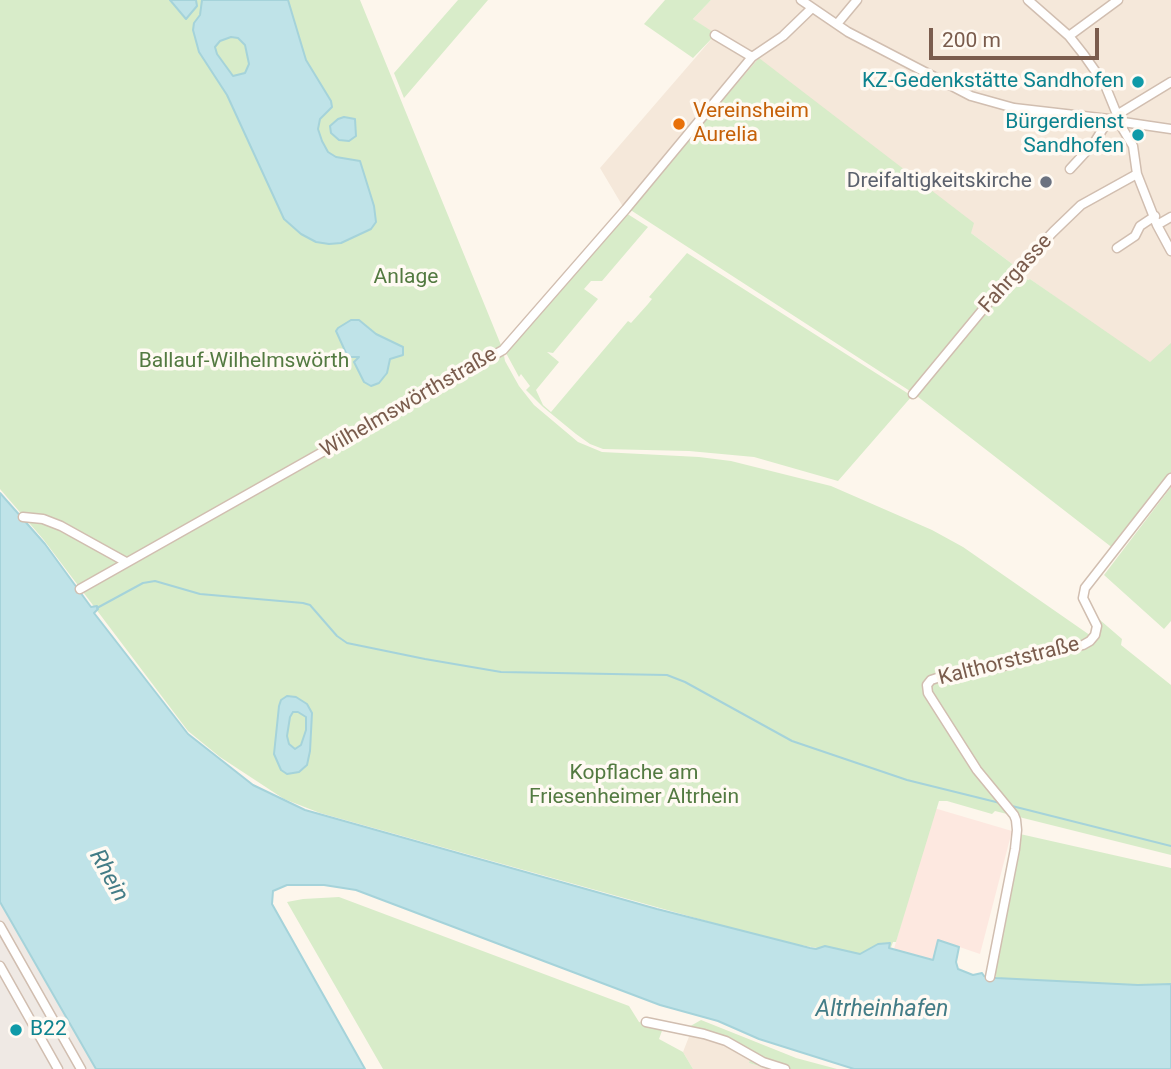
<!DOCTYPE html>
<meta charset="utf-8">
<style>
body{margin:0}
#map{position:relative;width:1171px;height:1069px;overflow:hidden;background:#fdf6ec;font-family:Roboto,sans-serif}
canvas{display:block}
.scale{position:absolute;left:929px;top:28px;width:170px;height:32px;box-sizing:border-box;border:4px solid #7a5c4d;border-top:0;padding-left:9px;font-size:21px;line-height:24px;white-space:nowrap;color:#7a5c4d;-webkit-text-stroke:5px #fffaf3;paint-order:stroke}
</style>
<div id="map">
<canvas width="1171" height="1069"></canvas>
<div class="scale">200 m</div>
</div>
<script>
const ctx = document.querySelector('canvas').getContext('2d');
ctx.lineJoin = 'round';
function fillPath(path, color) { ctx.fillStyle = color; ctx.fill(path, 'evenodd'); }
const shape = rows => new Path2D(rows.map(r => 'M' + r).join(''));
function trace(path, color, width, dash) { ctx.strokeStyle = color; ctx.lineWidth = width; ctx.lineCap = dash ? 'butt' : 'round'; ctx.setLineDash(dash || []); ctx.stroke(path); }
function label(font, color, halo, rows, align = 'center') {
  ctx.font = font + ' Roboto,sans-serif'; ctx.lineWidth = 7; ctx.setLineDash([]); ctx.textBaseline = 'middle'; ctx.strokeStyle = halo; ctx.fillStyle = color; for (const [text, x, y, turn = 0] of rows) {
    ctx.save(); ctx.translate(x, y); ctx.rotate((+turn || 0) * Math.PI / 180); ctx.textAlign = isNaN(turn) ? turn : align; if (halo) ctx.strokeText(text, 0, 0); ctx.fillText(text, 0, 0); ctx.restore();
  }
}
const residential = shape([
 [711,0,1171,0,1171,379,1030,279,1029,280,1019,273,1015,266,971,233,629,209,622,205,600,168,715,35,693,19],
 [690,1034,720,1042,751,1057,749,1063,769,1069,693,1069,683,1052]
]);
const commercial = shape([
 [934,808,1012,831,980,954,939,940,933,960,894,949]
]);
const industrial = shape([
 [0,902,96,1069,0,1069]
]);
const green = shape([
 [0,0,360,0,503,350,505,361,519,386,534,405,578,442,602,452,699,457,731,461,831,486,932,530,963,547,1094,638,1100,628,1100,620,1122,639,1121,645,1171,685,1171,855,995,811,992,814,947,801,939,801,896,942,893,942,888,955,862,956,778,941,320,813,284,799,220,757,188,731,43,539,0,489],
 [458,0,488,0,404,98,394,73],
 [665,0,711,0,693,19,716,34,693,58,644,24],
 [759,58,974,223,971,233,1015,266,1028,280,1030,279,1150,362,1171,343,1171,475,1114,549,913,393,629,209],
 [626,213,648,227,602,281,591,281,584,289,598,299,553,353,547,352,559,362,536,390,543,405,551,412,628,321,631,323,648,304,652,299,649,297,687,253,912,396,838,481,754,457,689,451,603,449,590,444,576,434,543,407,526,390,530,386,521,374,519,377,506,353],
 [1171,487,1171,621,1164,629,1104,575],
 [1020,834,1171,868,1171,984,1138,985,996,978,995,959],
 [339,897,629,1006,639,1022,663,1028,659,1039,683,1052,693,1069,383,1069,287,902,303,899],
 [701,1020,796,1058,837,1069,769,1069,749,1063,752,1053,687,1028]
]);
const water = shape([
 [170,0,196,0,197,6,186,19,170,0],
 [202,0,288,0,306,60,331,101,332,107,320,119,318,129,322,141,328,152,336,157,360,161,374,206,376,222,371,229,341,243,329,244,316,242,301,234,284,219,227,95,199,52,193,30,194,23,200,15,202,0],
 [231,37,238,38,245,45,249,64,245,73,233,76,217,54,215,47,220,41,231,37],
 [344,117,355,119,356,136,349,141,339,140,331,133,330,126,338,119,344,117],
 [351,320,359,320,376,334,403,347,403,355,390,359,387,373,379,383,371,386,364,382,354,362,359,357,350,357,346,353,336,331,338,328,351,320],
 [0,493,45,544,91,607,97,606,98,609,94,613,188,734,253,785,305,810,657,909,810,948,816,949,825,946,860,954,878,944,890,943,889,948,933,960,938,940,959,947,956,962,958,969,973,975,982,973,984,976,996,978,1138,985,1171,984,1171,1069,854,1069,759,1039,718,1021,660,1005,356,890,324,885,287,885,273,891,272,904,365,1069,96,1069,0,902,0,493],
 [287,696,296,697,307,704,312,713,310,751,307,765,299,772,287,774,281,770,274,754,279,706,281,700,287,696],
 [293,712,298,712,306,717,306,730,301,745,295,749,289,744,287,736,290,717,293,712]
]);
const stream = shape([
 [97,608,143,583,155,581,200,594,303,603,310,605,337,636,347,643,425,659,501,672,667,675,685,682,792,741,907,780,1000,803],
 [1012,806,1171,846]
]);
const minor = shape([
 [801,0,848,32,971,96,1014,108,1109,119,1094,143,1070,169],
 [1028,0,1069,36,1084,55,1105,85,1116,112],
 [837,24,857,0],
 [715,35,752,57],
 [1069,36,1118,0],
 [1120,113,1171,82],
 [1123,122,1171,129],
 [1121,126,1133,146,1137,174,1157,225,1171,251],
 [1157,225,1171,217],
 [1117,248,1135,236,1140,226,1155,216],
 [913,394,999,290,1053,232,1081,205,1137,174],
 [23,517,43,519,61,526,126,562],
 [80,589,503,350,626,209,752,57,783,36,812,8],
 [0,926,81,1069],
 [0,966,58,1069],
 [990,977,1015,849,1017,830,1016,820,1014,815,977,770,928,693,927,685,931,680,937,678,1000,667,1083,645,1090,641,1095,635,1097,626,1083,598,1085,588,1171,478],
 [646,1022,704,1034,726,1041,763,1062,785,1069]
]);
const markers = [
 [1138,82,7,"#0f9aa8"],
 [679,124,7,"#e8710a"],
 [1138,135,7,"#0f9aa8"],
 [1046,182,7,"#6b7280"],
 [16,1030,7,"#0f9aa8"]
];
const cultureNames = [
 ["KZ-Gedenkstätte Sandhofen",1124,82],
 ["Bürgerdienst",1124,123],
 ["Sandhofen",1124,147],
 ["B22",30,1030,"left"]
];
const foodNames = [
 ["Vereinsheim",693,112],
 ["Aurelia",693,136]
];
const worshipNames = [
 ["Dreifaltigkeitskirche",1032,182]
];
const streetNames = [
 ["Fahrgasse",1016,274,-48],
 ["Wilhelmswörthstraße",409,403,-30],
 ["Kalthorststraße",1009,662,-14]
];
const parkNames = [
 ["Anlage",406,278],
 ["Ballauf-Wilhelmswörth",244,362],
 ["Kopflache am",634,774],
 ["Friesenheimer Altrhein",634,798]
];
const waterNames = [
 ["Rhein",108,876,61],
 ["Altrheinhafen",882,1010]
];
fillPath(residential, '#f5e8da');
fillPath(commercial, '#fde8e0');
fillPath(industrial, '#efe9e4');
fillPath(green, '#d8ecc9');
fillPath(water, '#bfe3e8');
trace(water, '#a5d3da', 2);
trace(stream, '#a5d3da', 2);
trace(minor, '#d1beb0', 11);
trace(minor, '#fff', 8);
for (const [x, y, r, color] of markers) { const dot = new Path2D(); dot.arc(x, y, r, 0, 2 * Math.PI); ctx.fillStyle = color; ctx.fill(dot); trace(dot, '#fffaf3', 2.5); }
label('21px', '#0d838f', '#fffaf3', cultureNames, 'right');
label('21px', '#c56008', '#fffaf3', foodNames, 'left');
label('21px', '#5b616d', '#fffaf3', worshipNames, 'right');
label('21px', '#7a5c4d', '#fffaf3', streetNames);
label('21px', '#537a41', '#fffaf3', parkNames);
label('italic 23px', '#437c86', '#fffaf3', waterNames);
</script>
